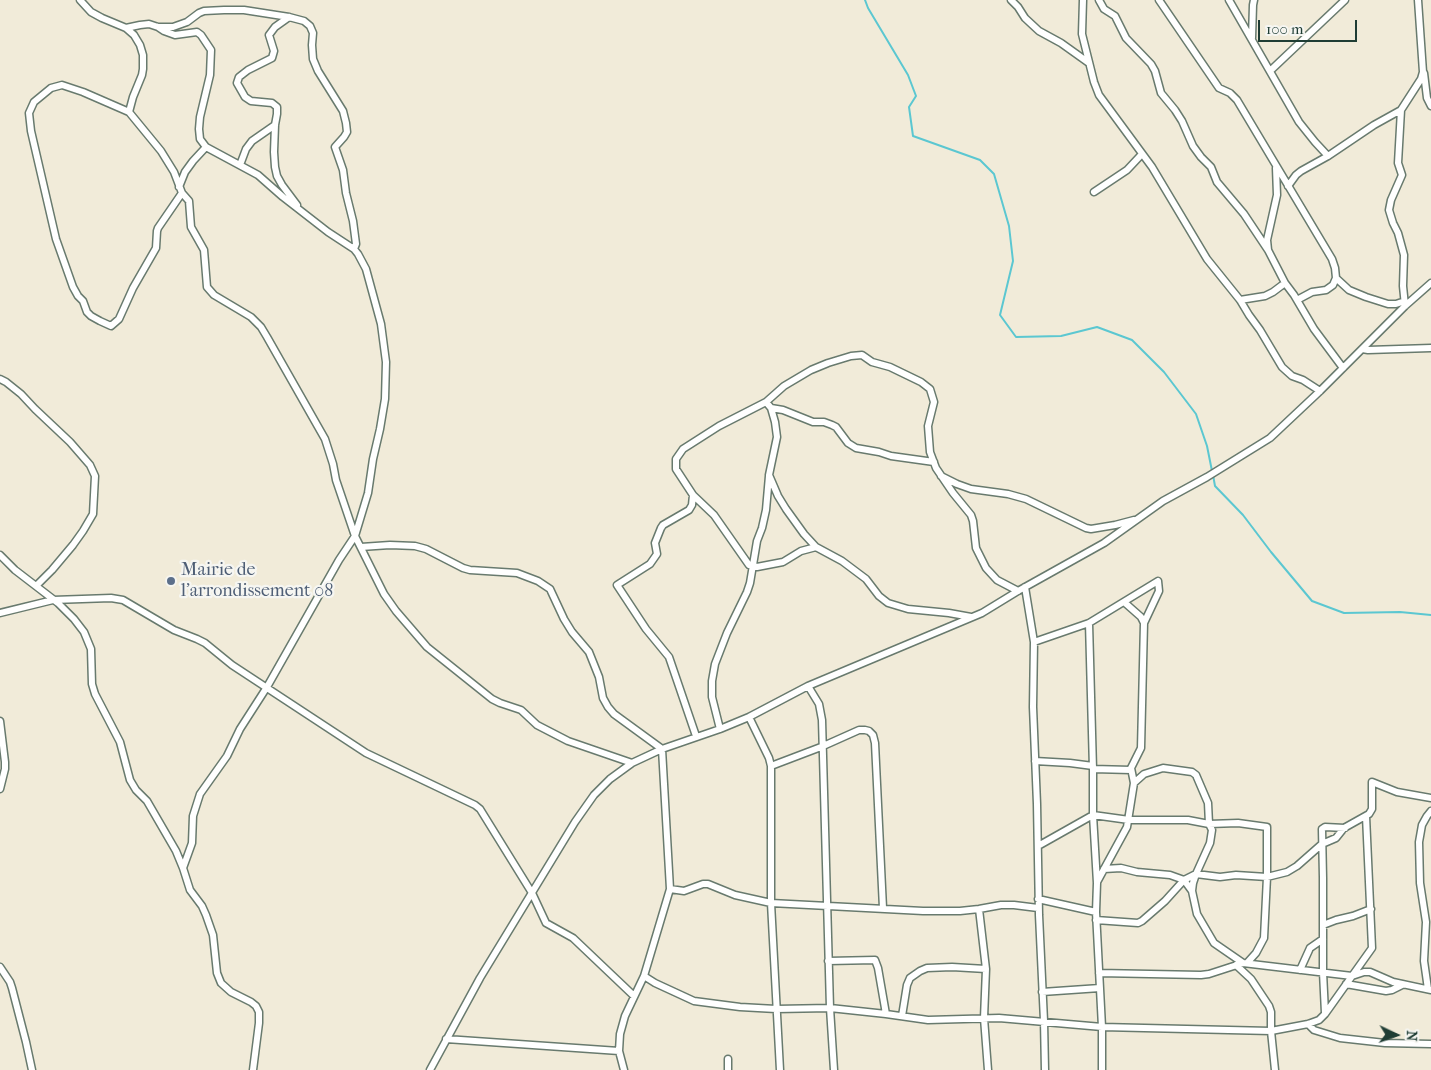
<!DOCTYPE html>
<style>
body{margin:0}
#map{position:relative;width:1431px;height:1070px;overflow:hidden;background:#f1ebd9;font-family:"IM FELL French Canon",serif}
canvas{display:block}
.north{position:absolute;left:1371px;top:1010px;width:50px;height:50px;-webkit-text-stroke:4px #f6f6f2;paint-order:stroke;rotate:93deg;font-size:14px;font-weight:700;line-height:20px;text-align:center;color:#1f3d34}
.north::after{content:'';display:block;margin:auto;width:18px;height:22px;background:#1f3d34;clip-path:polygon(50% 0,100% 100%,50% 72%,0 100%)}
.scale{position:absolute;left:1258px;top:20px;width:99px;height:22px;box-sizing:border-box;border:2px solid #1f3d34;border-top:0;padding-left:6px;font-size:15px;line-height:18px;white-space:nowrap;color:#1f3d34;-webkit-text-stroke:4px #f6f6f2;paint-order:stroke}
</style>
<div id="map">
<canvas width="1431" height="1070"></canvas>
<div class="north">N</div>
<div class="scale">100 m</div>
</div>
<script>
const ctx = document.querySelector('canvas').getContext('2d');
ctx.lineJoin = 'round';
const shape = rows => new Path2D(rows.map(r => 'M' + r).join(''));
function trace(path, color, width, dash) { ctx.strokeStyle = color; ctx.lineWidth = width; ctx.lineCap = dash ? 'butt' : 'round'; ctx.setLineDash(dash || []); ctx.stroke(path); }
function label(font, color, halo, rows, align = 'center') {
  ctx.font = font + ' "IM FELL French Canon",serif'; ctx.lineWidth = 4.5; ctx.setLineDash([]); ctx.textBaseline = 'middle'; ctx.strokeStyle = halo; ctx.fillStyle = color; for (const [text, x, y, turn = 0] of rows) {
    ctx.save(); ctx.translate(x, y); ctx.rotate((+turn || 0) * Math.PI / 180); ctx.textAlign = isNaN(turn) ? turn : align; if (halo) ctx.strokeText(text, 0, 0); ctx.fillText(text, 0, 0); ctx.restore();
  }
}
const stream = shape([
 [865,0,868,8,908,75,916,96,909,107,913,136,980,160,994,174,1009,226,1013,261,1000,315,1016,337,1061,336,1097,327,1132,340,1164,372,1196,414,1207,446,1212,471],
 [1213,475,1215,486,1243,515,1271,552,1312,601,1344,613,1400,612,1431,615]
]);
const street = shape([
 [80,0,91,12,102,18,126,28,134,35,140,45,143,55,143,69,142,75,133,97,129,112,161,151,174,172,182,193,189,201,191,227,204,250,207,287,214,295,251,317,261,327,267,337,325,439,333,464,336,480,355,536,384,594,396,611,427,647,492,699,500,703,521,710,537,725,568,741,632,763],
 [1011,0,1018,7,1025,18,1039,31,1061,43,1089,63],
 [1083,0,1082,34,1094,82,1099,95,1152,167,1207,259,1240,300,1249,315,1260,330,1282,367,1292,376,1303,380,1320,391],
 [1099,0,1104,9,1115,16,1126,38,1151,64,1155,71,1161,93,1175,110,1182,121,1193,146,1201,157,1211,167,1217,182,1244,214,1268,250],
 [1159,0,1219,88,1230,93,1237,100,1332,259,1335,268,1336,278,1333,285,1326,290,1312,292,1297,300],
 [1229,0,1299,122,1315,142,1328,156],
 [289,17,275,27,269,35,274,51,272,58,248,70,239,77,237,83,245,97,251,101,272,103,277,107,277,114,275,125,274,152,275,167,277,176,282,185,297,205],
 [158,27,164,31,175,35,197,32,201,35,211,50,210,75,200,117,199,129,200,139,206,147,258,175,283,197,328,232,354,249,358,254,366,269,381,324,386,362,385,399,380,429,373,459,368,493,355,536,339,560,267,687,240,729,227,756,200,794,193,816,192,843,183,868],
 [126,28,140,25,149,24,158,27,173,27,187,22,199,13,204,11,224,10,244,10,289,17,304,21,310,26,313,33,312,45,313,59,318,71,343,111,346,123,347,132,344,137,335,147,343,170,346,193,353,221,356,244,354,249],
 [1252,38,1253,5,1254,0],
 [1270,71,1345,0],
 [1424,73,1427,98,1431,106],
 [129,112,83,92,62,85,51,88,34,102,29,113,31,131,56,239,73,287,78,296,83,301,87,312,91,316,100,321,111,326,119,319,133,288,156,248,157,231,158,228,182,193],
 [240,165,246,149,252,141,275,125],
 [1276,168,1277,195,1267,240,1268,250,1285,283],
 [1288,186,1296,175,1301,171,1328,156,1374,125,1401,110],
 [179,187,185,172,193,161,206,147],
 [1094,192,1127,170,1142,154],
 [1336,278,1349,290,1366,297,1388,304,1396,304,1405,301],
 [1240,300,1265,296,1273,292,1285,283,1294,295,1314,329,1343,368],
 [1405,306,1403,286,1404,255,1398,233,1393,223,1389,210,1391,200,1402,175,1398,163,1401,110,1421,79,1423,72,1418,0],
 [1362,349,1368,350,1431,348],
 [0,379,6,382,21,394,35,409,70,442,90,465,95,476,93,514,83,531,73,545,52,570,36,586],
 [766,402,771,408,775,422,777,437,769,475,778,496,786,509,804,534,816,547,842,561,866,579,879,596,888,603,908,609,949,613,971,617],
 [771,408,783,410,813,422,824,422,832,425,836,427,848,443,856,448,879,452,891,456,934,462],
 [941,476,957,484,971,489,1008,494,1026,499,1086,528,1091,529,1115,525,1134,520],
 [693,495,692,505,689,510,663,525,661,528,655,543,657,554,650,564,617,585,646,629,669,657,696,736],
 [361,547,390,545,415,546,426,549,463,568,470,570,517,573,538,581,550,589,564,619,572,632,589,652,599,677,603,698,608,707,614,714,662,749,670,889,684,891,703,884,708,884,735,895,771,903,923,911,960,911,979,909,1001,905,1014,905,1038,908],
 [816,547,801,551,783,562,757,567,749,565,714,515,693,495,676,469,676,459,683,449,719,426,766,402,784,386,811,370,828,363,851,356,862,355,872,362,890,367,921,382,930,389,934,402,928,426,930,452,936,468,953,493,971,515,973,521,976,548,986,568,997,580,1018,591],
 [0,555,15,570,58,603,74,619,84,632,91,649,92,684,95,694,120,742,130,780,136,790,147,801,176,851,183,868,190,890,202,906,206,915,213,935,217,973,221,983,231,992,251,1002,256,1006,259,1012,259,1023,253,1070],
 [1025,587,1034,642,1033,707,1037,804,1039,915,1044,1021,1045,1070],
 [0,613,53,600,111,598,123,600,174,630,197,639,205,643,232,665,366,753,475,805,480,809,532,893,546,923,573,938,634,996],
 [1089,623,1093,769,1093,815,1097,883,1096,912,1102,1027,1102,1070],
 [1034,642,1089,623,1158,581,1159,591,1144,623],
 [808,686,819,704,822,720,830,1008,834,1070],
 [749,717,769,758,771,766,771,903,780,1070],
 [0,721,5,762,5,769,0,789],
 [720,729,712,697,712,681,715,664,727,633,747,592,750,583,757,541,762,528,766,510,769,476],
 [1035,761,1070,763,1093,766],
 [771,766,821,747,859,730,865,730,869,731,873,735,875,743,883,908],
 [1093,769,1131,770],
 [1134,783,1144,774,1163,768,1192,772,1196,775,1208,803,1209,824,1212,830,1210,843,1196,874,1193,883,1192,891,1197,914,1214,943,1243,963],
 [1038,846,1093,815,1129,820,1188,820,1209,824,1238,823,1267,827,1267,877,1264,938,1256,953,1247,963],
 [1104,869,1121,868,1137,872,1170,875,1184,880,1192,891],
 [1097,882,1127,827,1134,783,1131,768,1141,748,1144,623,1141,617,1124,602],
 [670,889,644,976,655,983,694,1001,740,1007,776,1009,830,1008,886,1014,928,1020,999,1018,1102,1027,1271,1031,1308,1024,1319,1020,1325,1014,1372,948,1366,816],
 [1038,899,1096,912],
 [979,909,986,969,984,1018,988,1070],
 [1096,920,1138,923,1142,921,1165,901,1184,880,1196,874,1220,877,1236,875,1267,877,1287,872,1297,866,1322,844,1336,838,1344,828,1369,814,1372,809,1372,782,1397,792,1431,798],
 [1323,925,1336,920,1353,916,1371,909],
 [828,961,875,960,878,968,886,1014],
 [1236,965,1251,979,1269,1006,1271,1012,1271,1031,1275,1070],
 [0,967,10,982,12,988,26,1042,32,1070],
 [1300,970,1310,948,1323,939],
 [1099,973,1201,975,1209,974,1243,963,1352,976,1364,972,1370,972,1393,982,1431,990],
 [1346,984,1386,991,1392,990,1402,985],
 [1428,989,1424,961,1426,922,1420,883,1419,842,1422,825,1427,816,1431,811],
 [1042,992,1100,988],
 [1325,1013,1323,972,1323,878,1322,829,1325,827,1345,828],
 [902,1016,907,985,910,978,920,971,927,968,952,967,986,969],
 [1308,1024,1314,1030,1340,1038,1385,1043,1431,1044],
 [446,1039,619,1051],
 [728,1059,728,1070],
 [430,1070,480,978,575,822,594,795,610,779,632,763,662,749,720,729,749,717,808,686,982,613,1018,591,1104,543,1163,501,1207,477,1270,438,1320,391,1405,306,1431,283],
 [624,1070,619,1051,620,1034,625,1016,644,976]
]);
const markers = [
 [171,581,5,"#5c6f8a"]
];
const serviceNames = [
 ["Mairie de",181,571],
 ["l'arrondissement 08",181,592]
];
trace(stream, '#5bc7d1', 2);
trace(street, '#687a6e', 9);
trace(street, '#fff', 6);
for (const [x, y, r, color] of markers) { const dot = new Path2D(); dot.arc(x, y, r, 0, 2 * Math.PI); ctx.fillStyle = color; ctx.fill(dot); trace(dot, '#f6f6f2', 2); }
label('18px', '#4e5e75', '#f6f6f2', serviceNames, 'left');
</script>
